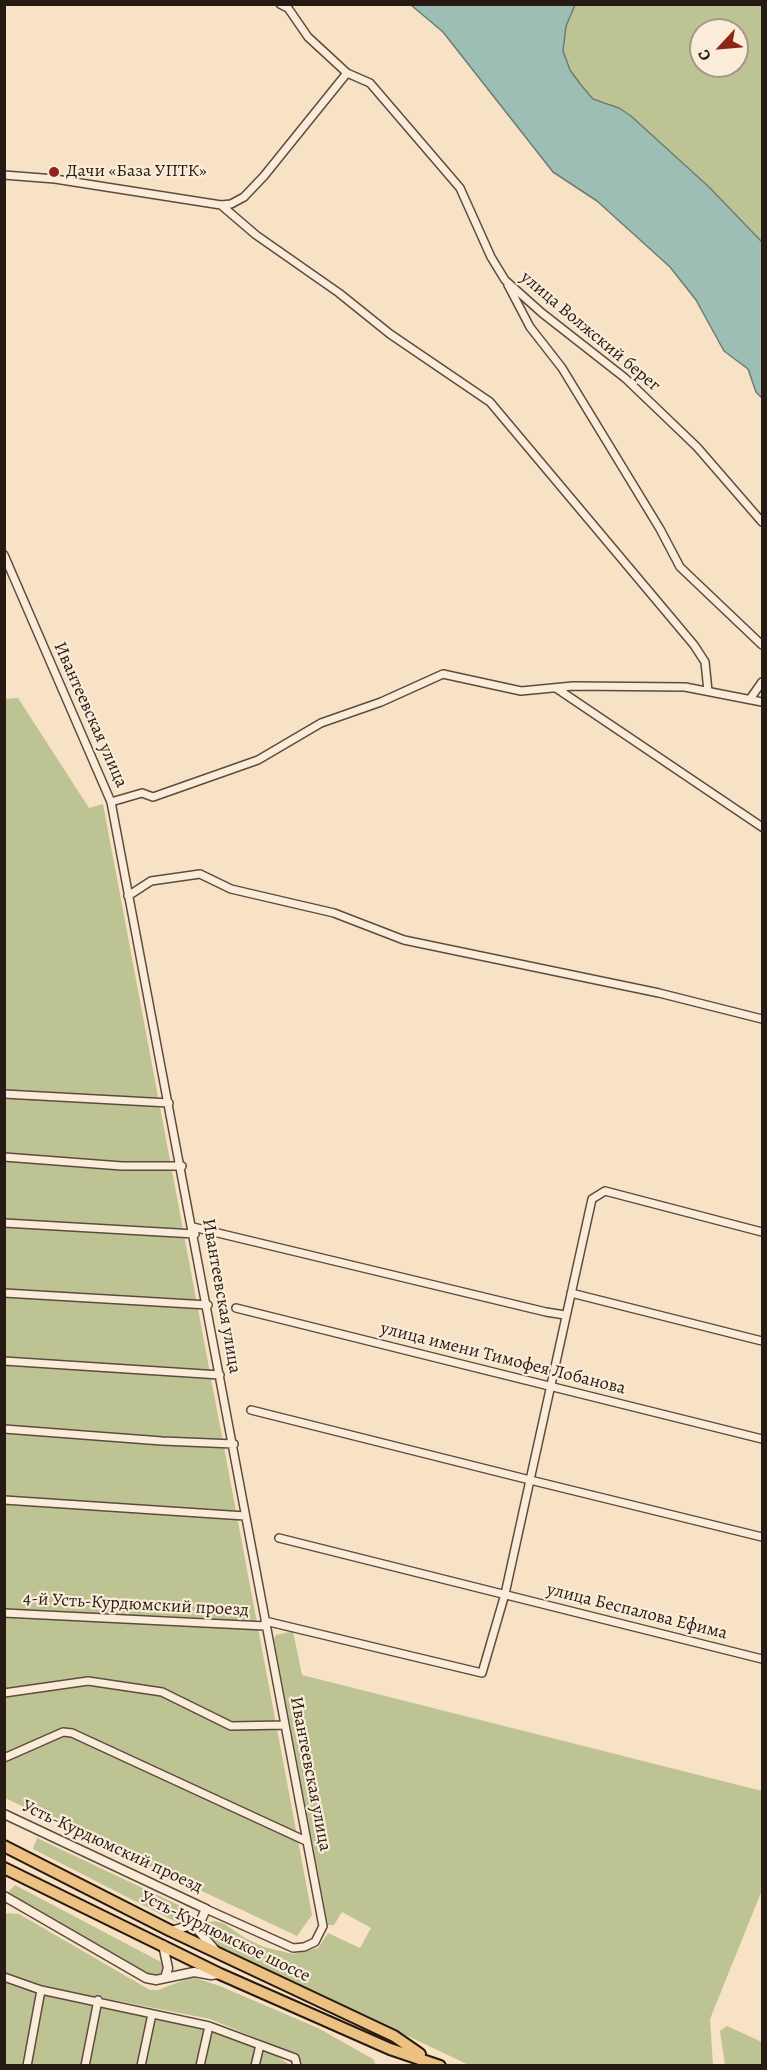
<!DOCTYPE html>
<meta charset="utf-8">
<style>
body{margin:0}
#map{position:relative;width:767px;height:2070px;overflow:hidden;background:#f8e2c5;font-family:Alegreya,serif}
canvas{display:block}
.frame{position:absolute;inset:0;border:6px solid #271a12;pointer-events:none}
.north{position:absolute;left:689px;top:18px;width:60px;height:60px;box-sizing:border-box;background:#faecd9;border:2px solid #a69889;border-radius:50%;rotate:244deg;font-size:16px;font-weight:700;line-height:24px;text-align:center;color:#271a12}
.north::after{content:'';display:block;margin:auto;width:21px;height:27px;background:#8f2418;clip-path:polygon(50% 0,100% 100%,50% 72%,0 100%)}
</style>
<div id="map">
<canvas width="767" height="2070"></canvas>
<div class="frame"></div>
<div class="north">С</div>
</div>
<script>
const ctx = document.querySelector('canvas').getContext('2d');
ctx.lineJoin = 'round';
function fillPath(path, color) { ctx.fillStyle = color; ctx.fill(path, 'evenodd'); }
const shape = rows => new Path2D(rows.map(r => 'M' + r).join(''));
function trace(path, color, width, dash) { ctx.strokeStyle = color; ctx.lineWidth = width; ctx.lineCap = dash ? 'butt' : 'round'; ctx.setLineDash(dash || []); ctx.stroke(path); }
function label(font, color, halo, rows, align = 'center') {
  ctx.font = font + ' Alegreya,serif'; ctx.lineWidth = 4.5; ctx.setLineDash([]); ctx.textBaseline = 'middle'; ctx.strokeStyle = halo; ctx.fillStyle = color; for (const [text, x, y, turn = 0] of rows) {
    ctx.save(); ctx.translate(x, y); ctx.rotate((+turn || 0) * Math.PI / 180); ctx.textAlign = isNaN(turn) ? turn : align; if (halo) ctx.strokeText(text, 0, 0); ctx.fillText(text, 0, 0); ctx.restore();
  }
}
const green = shape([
 [575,5,762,5,762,242,709,187,631,116,609,103,593,99,581,85,570,70,563,51,566,26],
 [701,30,737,30,737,66,701,66],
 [18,698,89,808,103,804,312,1915,297,1936,5,1798,4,699],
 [293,1631,302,1675,762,1791,762,1890,710,2019,713,2065,469,2065,213,1944,202,1930,207,1922,214,1921,223,1923,245,1938,264,1947,293,1954,318,1948,328,1933,360,1948,371,1928,342,1912,334,1925,328,1925,274,1639,276,1635],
 [37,1838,187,1909,191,1921,186,1925,172,1920,33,1849],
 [15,1885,161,1962,164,1966,162,1973,158,1975,139,1971,7,1893],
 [8,1913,19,1914,150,1990,158,1990,192,1977,220,1986,318,2028,373,2059,376,2065,300,2065,297,2055,210,2019,42,1986,5,1973,5,1915],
 [5,1980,213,2032,272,2053,290,2065,5,2066],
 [727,2026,762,2042,762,2065,725,2065,720,2031]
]);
const water = shape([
 [411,5,575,5,566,26,563,51,570,70,581,85,593,99,619,108,631,116,709,187,762,242,762,398,756,392,748,369,724,351,696,300,670,267,597,201,553,172,443,32,411,5]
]);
const minor = shape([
 [280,4,288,8,308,37,347,73,370,83,460,188,491,257,505,280,542,313,625,378,697,447,762,522],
 [4,175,55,179,221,205,231,204,244,197,264,176,347,73],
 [221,205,256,235,339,293,390,334,490,402,694,645,705,662,708,691],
 [508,285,530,327,562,368,660,529,680,567,762,645],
 [4,555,111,802,323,1926,315,1942,304,1947,293,1948,206,1909],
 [556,688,762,827],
 [750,699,762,682],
 [111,802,142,793,153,797,258,760,321,723,381,702,443,674,521,691,573,686,685,687,762,702],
 [128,896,151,881,200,874,231,889,334,913,404,940,659,993,762,1019],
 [4,1094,169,1103],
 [4,1157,122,1166,182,1166],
 [4,1223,195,1234],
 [193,1227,546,1312,565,1315],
 [762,1232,605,1191,592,1199,530,1480,762,1537],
 [4,1293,208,1305],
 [571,1293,762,1341],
 [236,1308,762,1439],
 [4,1361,220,1375],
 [251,1410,530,1480,505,1594,482,1673,265,1621],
 [4,1429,162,1441,234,1444],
 [4,1500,245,1516],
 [279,1538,762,1659],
 [4,1613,265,1626],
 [4,1693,88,1681,162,1692,231,1726,285,1725],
 [4,1758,63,1732,72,1733,306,1841],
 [4,1977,41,1990,209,2026,295,2058,297,2066],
 [27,2066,41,1990],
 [85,2066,98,2000],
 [141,2066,152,2014],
 [200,2066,209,2026],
 [255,2066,260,2045]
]);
const tertiary = shape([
 [4,1814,206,1909,197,1929,216,1951],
 [4,1896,146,1978,156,1980,194,1972,211,1975,220,1974],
 [171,1931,198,1923],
 [163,1945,168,1968,165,1978]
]);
const primary = shape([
 [4,1846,171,1931,394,2036,420,2054],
 [4,1868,220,1974,390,2049,440,2066]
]);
const markers = [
 [54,172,6,"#8f2418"]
];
const poiNames = [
 ["Дачи «База УПТК»",66,172]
];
const streetNames = [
 ["улица Волжский берег",590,332,40],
 ["Ивантеевская улица",90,715,66],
 ["Ивантеевская улица",221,1296,80],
 ["улица имени Тимофея Лобанова",503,1359,14],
 ["4-й Усть-Курдюмский проезд",136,1605,3],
 ["улица Беспалова Ефима",637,1612,14],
 ["Ивантеевская улица",310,1774,79],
 ["Усть-Курдюмский проезд",112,1847,25],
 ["Усть-Курдюмское шоссе",225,1937,26]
];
fillPath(green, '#bec394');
fillPath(water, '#9dbeb5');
trace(water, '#6e7c74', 1.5);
trace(minor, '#5b4c3f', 10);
trace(tertiary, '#5b4c3f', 11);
trace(primary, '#271a12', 14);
trace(minor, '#faecd9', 7);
trace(tertiary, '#faecd9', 8);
trace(primary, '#ecc182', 10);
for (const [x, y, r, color] of markers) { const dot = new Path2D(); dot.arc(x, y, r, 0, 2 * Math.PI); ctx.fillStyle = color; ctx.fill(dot); trace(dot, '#faecd9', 2); }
label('18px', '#271a12', '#faecd9', poiNames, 'left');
label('18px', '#271a12', '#faecd9', streetNames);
</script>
